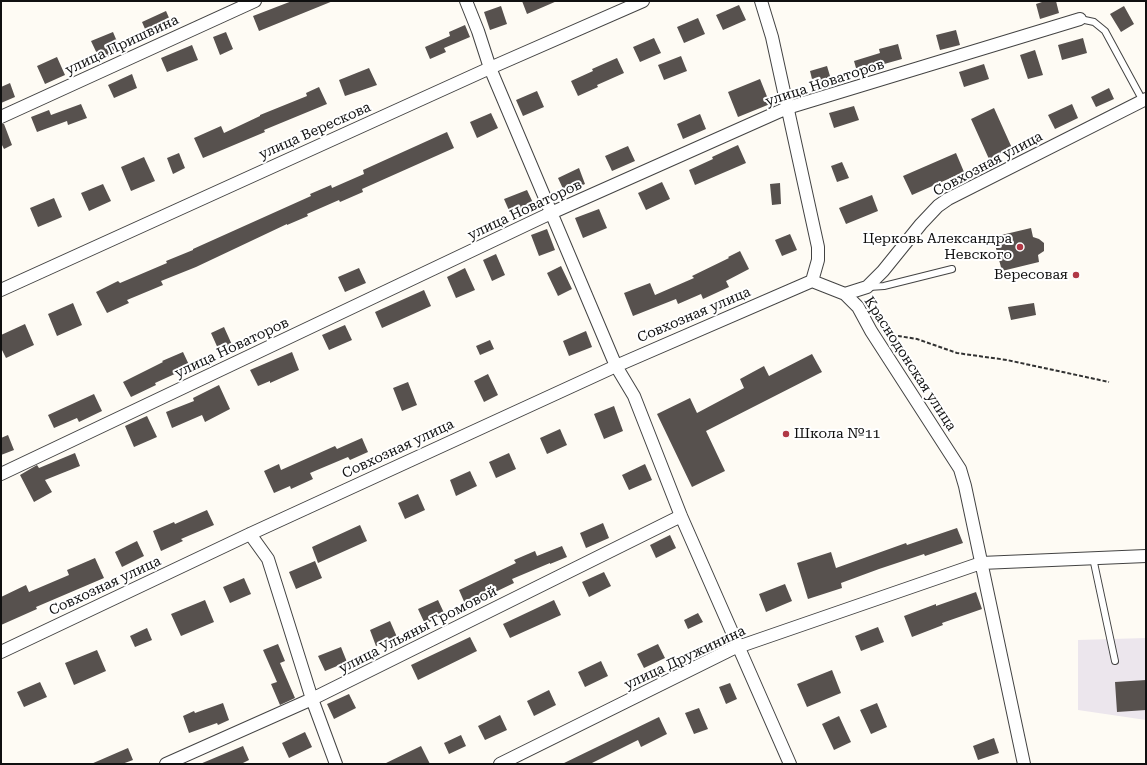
<!DOCTYPE html>
<meta charset="utf-8">
<style>
body{margin:0}
#map{position:relative;width:1147px;height:765px;overflow:hidden;background:#fefbf4;font-family:"Roboto Serif",serif}
canvas{display:block}
.frame{position:absolute;inset:0;border:2px solid #101010;pointer-events:none}
</style>
<div id="map">
<canvas width="1147" height="765"></canvas>
<div class="frame"></div>
</div>
<script>
const ctx = document.querySelector('canvas').getContext('2d');
ctx.lineJoin = 'round';
function fillPath(path, color) { ctx.fillStyle = color; ctx.fill(path, 'evenodd'); }
const shape = rows => new Path2D(rows.map(r => 'M' + r).join(''));
function trace(path, color, width, dash) { ctx.strokeStyle = color; ctx.lineWidth = width; ctx.lineCap = dash ? 'butt' : 'round'; ctx.setLineDash(dash || []); ctx.stroke(path); }
function label(font, color, halo, rows, align = 'center') {
  ctx.font = font + ' "Roboto Serif",serif'; ctx.lineWidth = 4; ctx.setLineDash([]); ctx.textBaseline = 'middle'; ctx.strokeStyle = halo; ctx.fillStyle = color; for (const [text, x, y, turn = 0] of rows) {
    ctx.save(); ctx.translate(x, y); ctx.rotate((+turn || 0) * Math.PI / 180); ctx.textAlign = isNaN(turn) ? turn : align; if (halo) ctx.strokeText(text, 0, 0); ctx.fillText(text, 0, 0); ctx.restore();
  }
}
const industrial = shape([
 [1146,638,1146,720,1078,710,1078,640]
]);
const building = shape([
 [292,1,333,1,259,31,253,16],
 [522,1,557,1,527,14],
 [1045,1,1056,1,1059,13,1040,19,1036,4],
 [739,5,746,20,723,30,716,15],
 [501,6,507,24,490,30,484,12],
 [1124,6,1134,24,1121,32,1110,14],
 [166,11,173,27,149,38,142,22],
 [698,18,705,34,684,43,677,27],
 [465,25,470,37,444,48,446,52,430,59,425,47,450,36,449,32],
 [956,30,960,45,940,50,936,35],
 [113,32,121,51,100,60,91,41],
 [226,32,233,49,220,55,213,37],
 [654,38,661,53,640,62,633,47],
 [1083,38,1087,53,1062,60,1058,45],
 [898,44,902,59,877,66,878,70,858,75,854,61,880,53,879,49],
 [192,45,198,60,167,72,161,58],
 [1035,50,1043,75,1028,79,1020,55],
 [681,56,687,71,664,80,658,65],
 [57,57,65,75,45,84,37,66],
 [617,58,624,73,597,85,598,87,578,96,571,81,593,71,592,69],
 [984,64,989,79,964,87,959,72],
 [827,66,833,86,815,91,810,71],
 [369,68,377,85,345,96,339,80],
 [132,74,137,88,114,98,108,85],
 [760,79,770,104,738,117,728,92],
 [10,83,15,97,1,103,1,87],
 [319,87,327,104,264,130,265,132,203,158,194,138,221,126,224,133,260,116,260,115,307,96,306,93],
 [1109,88,1114,99,1096,107,1091,97],
 [537,91,544,107,523,116,516,100],
 [81,104,87,118,68,125,67,121,37,132,31,117,49,110,51,115],
 [1072,104,1078,118,1055,129,1048,115],
 [854,106,859,120,834,128,829,113],
 [994,108,1012,148,989,159,971,119],
 [491,113,498,128,477,138,470,122],
 [700,114,706,129,683,139,677,124],
 [1,124,4,124,12,145,4,149,1,143],
 [447,132,454,148,362,189,363,192,340,202,339,200,307,214,308,216,287,225,287,224,196,267,161,281,163,285,127,300,129,303,107,313,96,292,118,281,120,283,167,263,166,261,193,250,193,249,311,196,310,194,331,185,332,188,364,174,363,170],
 [738,145,746,163,695,185,689,170,713,159,712,157],
 [628,146,635,161,612,171,605,156],
 [179,153,185,168,173,174,167,158],
 [956,153,964,172,912,195,903,176],
 [144,157,155,181,131,191,121,167],
 [842,162,849,178,837,182,831,166],
 [579,168,585,184,565,193,558,178],
 [662,182,670,199,646,210,638,193],
 [780,183,781,204,772,205,770,184],
 [103,184,111,201,89,211,81,193],
 [527,190,534,205,511,215,504,199],
 [872,195,878,211,846,224,839,208],
 [54,198,62,217,38,227,30,208],
 [599,209,607,228,583,238,575,218],
 [1031,228,1033,237,1039,239,1044,243,1044,251,1038,255,1039,262,1002,271,993,237],
 [547,229,555,250,539,256,531,235],
 [790,234,797,250,782,256,775,240],
 [740,251,749,269,726,281,729,287,703,299,701,294,678,304,676,299,633,316,624,293,650,283,655,295,694,278,692,276,729,258,728,257],
 [496,254,505,275,492,281,483,260],
 [561,266,572,289,558,296,547,273],
 [359,268,366,283,345,292,338,277],
 [465,268,475,290,456,298,447,277],
 [424,290,431,306,382,328,375,312],
 [73,303,82,325,57,336,48,314],
 [1034,303,1036,315,1011,320,1008,307],
 [25,324,34,345,6,358,1,348,1,335],
 [345,325,352,340,329,350,322,335],
 [224,327,233,347,220,353,211,333],
 [586,331,592,347,569,356,563,341],
 [490,340,494,349,480,355,476,346],
 [183,352,190,367,155,383,156,385,131,397,123,382,163,362,162,361],
 [292,352,299,370,270,383,270,381,258,386,250,370],
 [812,354,822,372,706,431,725,471,692,487,657,414,690,398,697,413,744,388,740,379,764,366,769,376],
 [488,374,498,395,484,402,474,381],
 [408,382,417,405,402,411,393,388],
 [219,385,230,409,205,422,202,415,172,428,166,412,194,401,193,398],
 [94,394,102,411,79,422,77,418,54,428,48,415],
 [614,406,623,431,604,439,594,414],
 [147,416,157,437,134,447,125,426],
 [560,429,567,445,547,454,540,438],
 [8,435,14,450,1,455,1,438],
 [362,438,368,452,350,460,348,457,310,473,313,479,291,489,290,486,274,493,264,471,279,464,281,470,335,446,337,449],
 [75,453,80,466,45,480,52,492,34,502,20,475,37,465,39,468],
 [509,453,516,469,496,478,489,462],
 [645,464,652,480,629,490,622,475],
 [470,471,477,486,456,496,450,480],
 [418,494,425,510,405,519,398,503],
 [207,510,214,525,181,539,183,541,161,551,153,531,174,522,175,524],
 [603,523,609,538,586,548,580,533],
 [360,525,367,541,318,563,312,547],
 [957,528,963,543,925,556,924,554,879,569,841,583,842,588,808,599,797,563,831,552,836,568,906,543,907,545],
 [670,535,676,548,656,558,650,545],
 [137,541,144,556,122,567,115,552],
 [562,546,567,557,550,564,550,563,512,579,514,583,466,606,459,590,516,563,514,560,535,551,537,556],
 [95,558,104,578,36,607,37,609,1,625,1,597,26,585,29,592,69,575,67,570],
 [315,561,322,578,296,589,289,572],
 [604,572,611,586,589,597,582,582],
 [244,578,251,594,230,603,223,587],
 [785,584,792,601,766,612,759,594],
 [976,592,982,609,942,623,943,625,912,637,904,616,936,604,936,606],
 [205,600,214,622,181,636,171,614],
 [438,600,445,615,425,624,418,609],
 [554,600,561,615,510,638,503,624],
 [698,613,703,622,688,629,684,620],
 [390,621,397,637,376,646,370,630],
 [878,627,884,642,861,651,855,636],
 [147,628,152,640,135,647,130,636],
 [470,637,477,651,418,680,411,665],
 [278,644,285,661,280,663,295,698,280,705,271,684,277,682,263,650],
 [658,644,665,658,644,668,637,654],
 [341,647,347,662,325,671,318,656],
 [97,650,106,671,74,685,65,663],
 [601,661,608,676,585,687,578,672],
 [832,670,841,693,807,707,797,684],
 [1146,680,1146,710,1117,712,1115,682],
 [40,682,47,697,24,707,17,692],
 [730,683,737,699,726,704,719,687],
 [549,690,556,705,534,716,527,701],
 [349,694,356,708,334,719,327,704],
 [223,703,229,720,218,725,217,723,189,733,183,716,194,711,195,713],
 [877,703,887,727,871,734,860,710],
 [699,708,708,729,694,734,685,713],
 [500,715,507,730,485,740,478,726],
 [839,716,851,742,834,750,822,724],
 [659,717,667,734,641,747,638,740,590,764,562,764],
 [305,732,312,747,289,758,282,743],
 [461,735,466,746,449,754,444,743],
 [994,738,999,753,978,760,973,746],
 [243,746,249,760,241,764,200,764],
 [421,746,430,764,384,764],
 [128,748,133,760,122,764,91,764]
]);
const path = shape([
 [886,334,917,339,957,353,1007,360,1109,382]
]);
const service = shape([
 [1080,19,1094,22,1105,31,1143,101],
 [869,287,884,286,952,269],
 [1093,558,1115,661]
]);
const minor = shape([
 [466,1,478,31,490,68,616,366,634,396,681,516,790,764],
 [761,1,772,37,818,247,818,260,812,281,845,294,858,307,871,331,960,469,965,486,1024,764],
 [1,117,255,1],
 [1,290,490,68,643,1],
 [845,294,867,287,883,271,921,224,938,206,948,199,1146,99],
 [1,474,551,213,787,108,1080,19],
 [250,534,268,559,312,699,336,764],
 [1,652,250,534,616,366,812,281],
 [166,764,312,699,681,516],
 [500,764,732,649,981,563,1146,556]
]);
const markers = [
 [1020,247,4,"#b03846"],
 [1076,275,4,"#b03846"],
 [786,434,4,"#b03846"]
];
const streetNames = [
 ["улица Пришвина",122,45,-25],
 ["улица Новаторов",825,83,-18],
 ["улица Верескова",315,131,-24],
 ["Совхозная улица",988,164,-28],
 ["улица Новаторов",525,210,-25],
 ["Совхозная улица",694,315,-23],
 ["улица Новаторов",232,348,-25],
 ["Краснодонская улица",910,364,57],
 ["Совхозная улица",398,449,-25],
 ["Совхозная улица",105,586,-25],
 ["улица Ульяны Громовой",418,630,-27],
 ["улица Дружинина",685,658,-25]
];
const poiNames = [
 ["Церковь Александра",1012,239],
 ["Невского",1012,255],
 ["Вересовая",1068,275],
 ["Школа №11",794,434,"left"]
];
fillPath(industrial, '#ece6ed');
fillPath(building, '#57514e');
trace(service, '#434343', 8);
trace(minor, '#434343', 14);
trace(path, '#323232', 2, [4, 2]);
trace(service, '#fff', 6);
trace(minor, '#fff', 12);
for (const [x, y, r, color] of markers) { const dot = new Path2D(); dot.arc(x, y, r, 0, 2 * Math.PI); ctx.fillStyle = color; ctx.fill(dot); trace(dot, '#fff', 1.5); }
label('14px', '#101010', '#fff', streetNames);
label('14px', '#101010', '#fff', poiNames, 'right');
</script>
